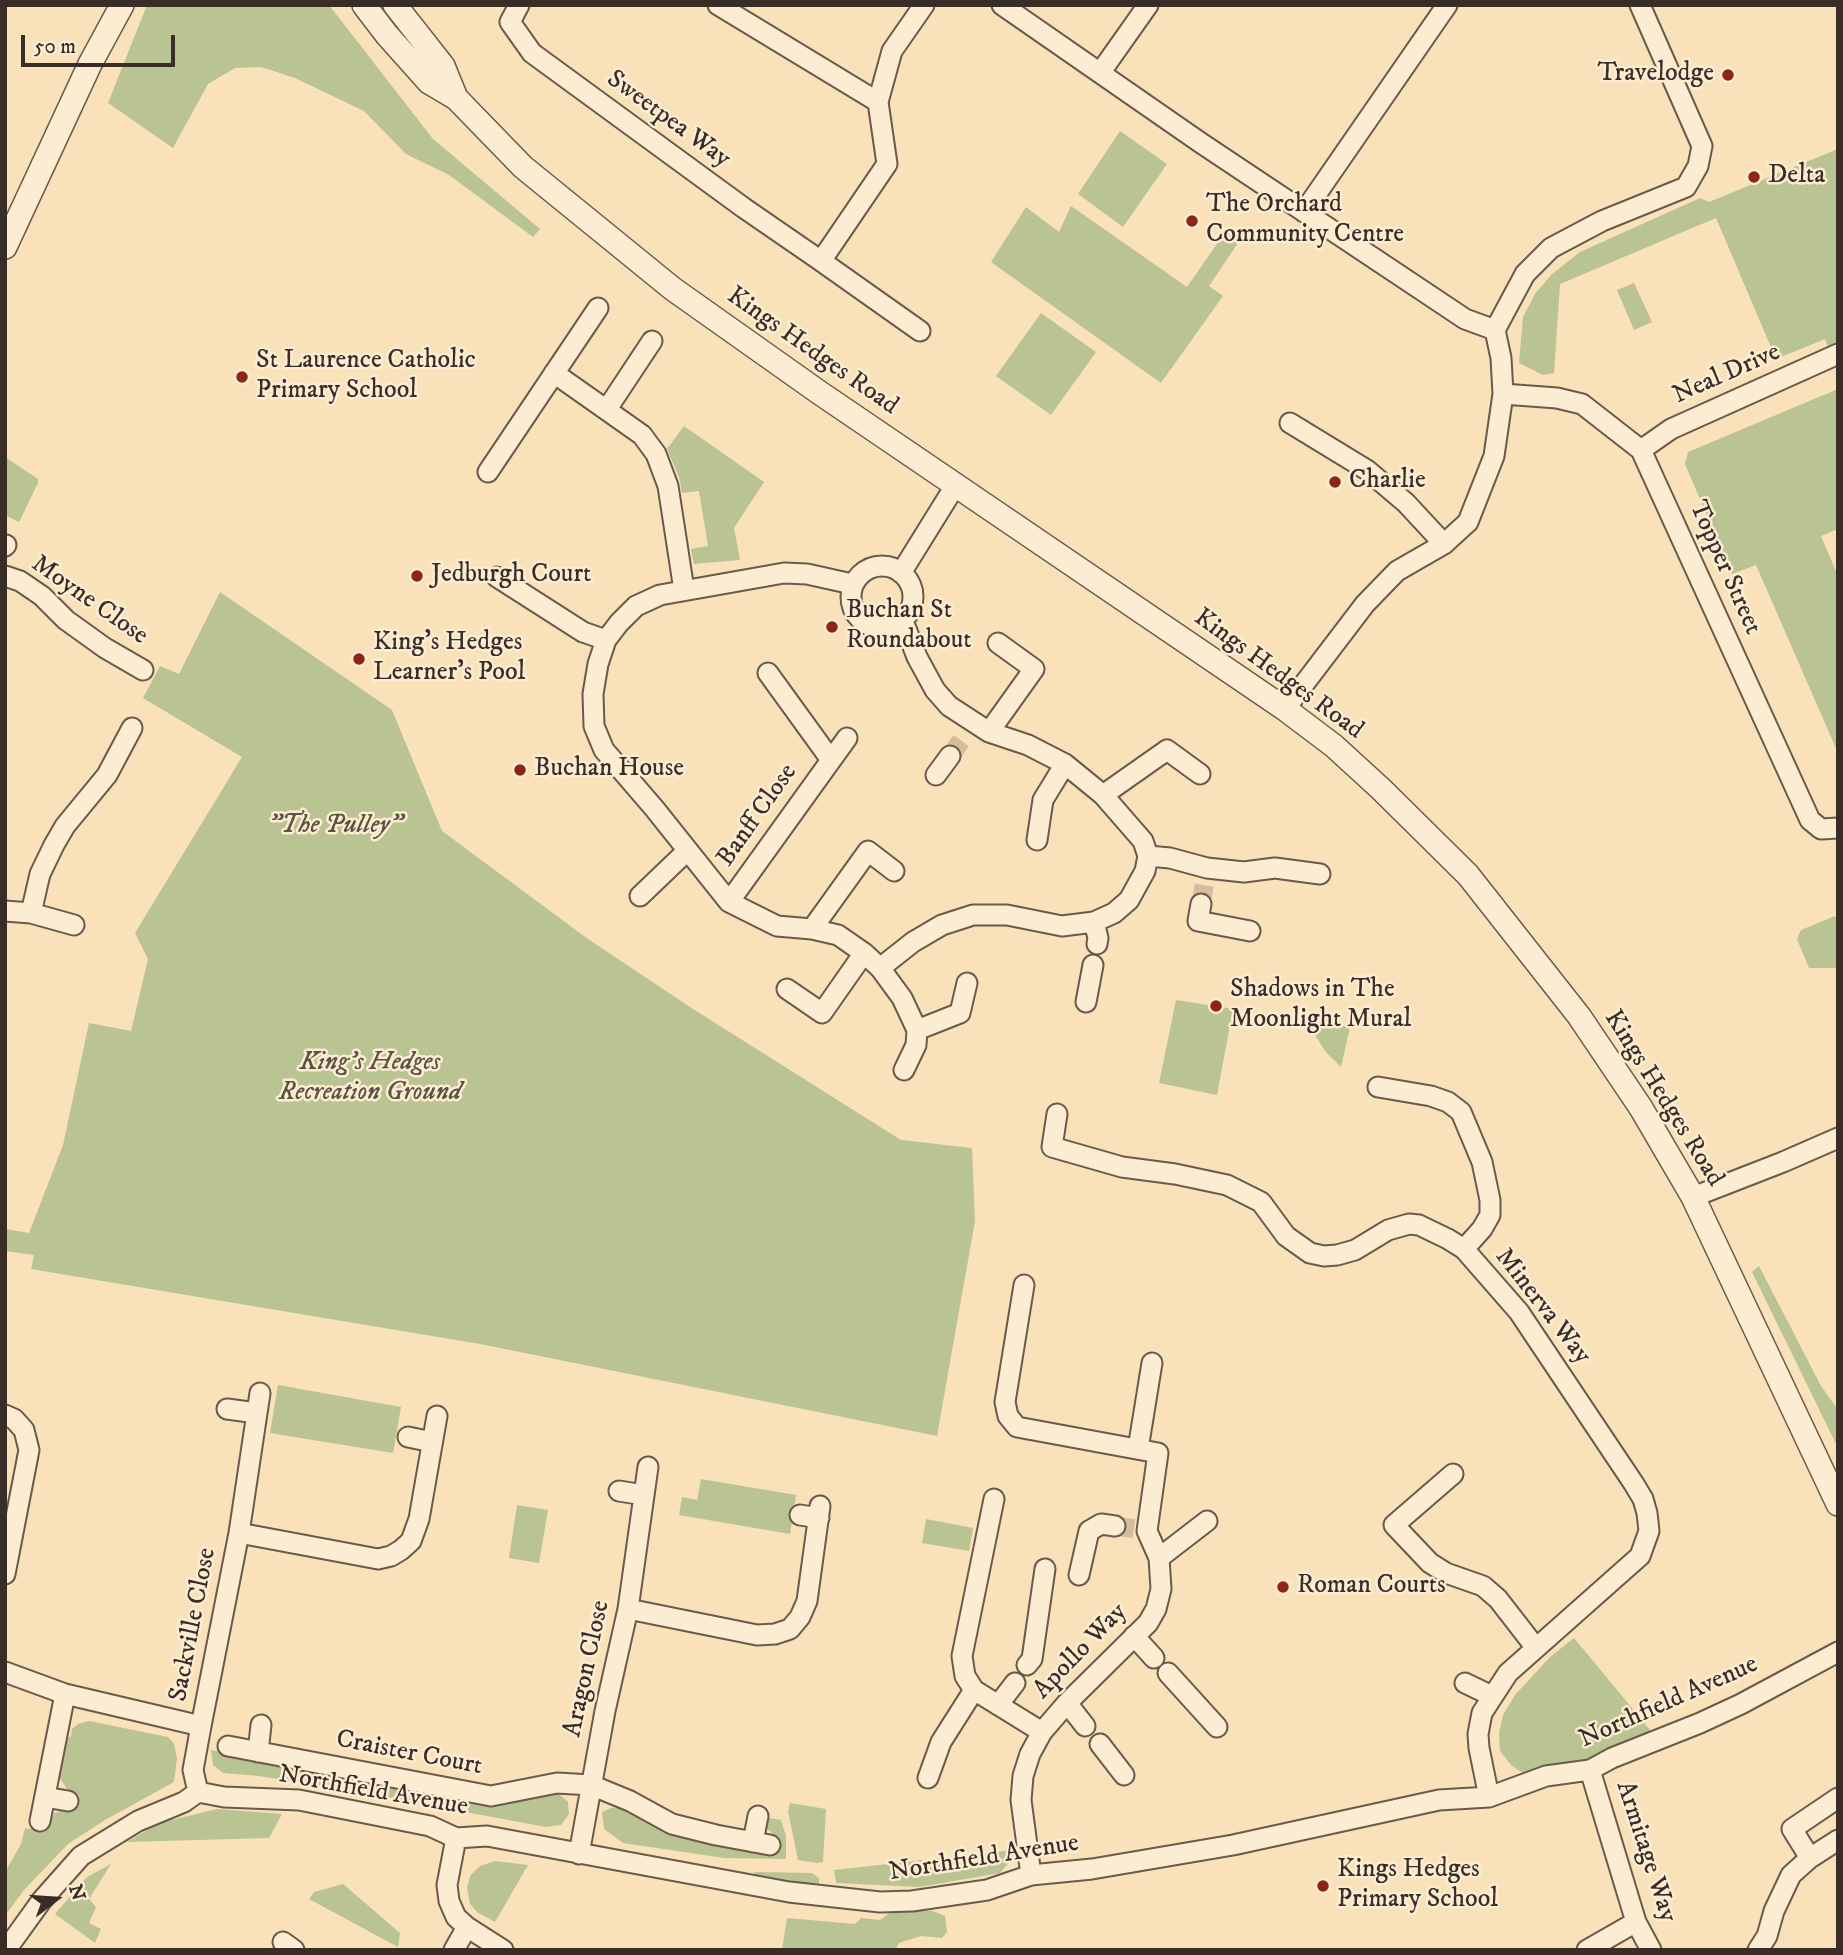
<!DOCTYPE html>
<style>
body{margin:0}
#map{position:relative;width:1843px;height:1955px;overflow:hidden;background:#f9e1b9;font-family:"IM FELL DW Pica",serif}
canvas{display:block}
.frame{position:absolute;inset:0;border:7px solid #3a2d28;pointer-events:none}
.north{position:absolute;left:21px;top:1864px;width:70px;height:70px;-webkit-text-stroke:5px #fbecd2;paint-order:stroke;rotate:73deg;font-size:19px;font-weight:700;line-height:28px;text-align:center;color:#3a2d28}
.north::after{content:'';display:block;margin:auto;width:24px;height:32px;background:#3a2d28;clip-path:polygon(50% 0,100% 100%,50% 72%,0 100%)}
.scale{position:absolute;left:21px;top:35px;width:154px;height:32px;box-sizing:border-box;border:4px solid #3a2d28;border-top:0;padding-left:9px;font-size:21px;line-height:24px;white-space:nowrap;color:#3a2d28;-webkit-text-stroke:5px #fbecd2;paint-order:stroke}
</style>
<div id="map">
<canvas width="1843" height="1955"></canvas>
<div class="frame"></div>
<div class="north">N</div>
<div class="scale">50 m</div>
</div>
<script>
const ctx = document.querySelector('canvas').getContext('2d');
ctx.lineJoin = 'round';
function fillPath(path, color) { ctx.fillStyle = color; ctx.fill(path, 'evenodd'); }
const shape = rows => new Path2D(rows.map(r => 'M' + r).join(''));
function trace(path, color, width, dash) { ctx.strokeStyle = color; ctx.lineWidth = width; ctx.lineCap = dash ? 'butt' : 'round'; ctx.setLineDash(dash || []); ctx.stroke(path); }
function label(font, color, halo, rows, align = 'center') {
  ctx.font = font + ' "IM FELL DW Pica",serif'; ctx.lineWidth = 5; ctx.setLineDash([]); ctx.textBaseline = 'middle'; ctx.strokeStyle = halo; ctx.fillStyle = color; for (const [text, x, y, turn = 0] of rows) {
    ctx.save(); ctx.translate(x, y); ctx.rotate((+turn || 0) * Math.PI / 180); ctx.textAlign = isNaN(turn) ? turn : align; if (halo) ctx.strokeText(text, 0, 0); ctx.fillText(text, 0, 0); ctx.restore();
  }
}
const green = shape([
 [147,5,329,5,433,139,540,229,533,237,449,175,406,154,364,111,295,78,261,67,235,68,208,84,173,148,108,103],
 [1120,131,1167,164,1123,227,1078,194],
 [1838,149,1838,374,1825,339,1776,359,1716,218,1560,284,1554,373,1543,375,1519,363,1523,317,1535,294,1551,275,1580,252,1700,198,1709,202],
 [1071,206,1187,287,1228,228,1242,237,1209,286,1223,296,1161,383,991,262,1026,207,1059,232],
 [1634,283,1652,322,1634,330,1617,290],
 [1041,313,1096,352,1051,415,996,376],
 [1838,389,1838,529,1821,536,1838,576,1838,753,1756,565,1732,574,1685,464,1688,452],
 [684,426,764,482,734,528,740,560,694,564,691,549,708,546,699,491,682,493,679,477,667,449],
 [5,457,38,479,38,483,19,522,5,515],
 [220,592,392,710,442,831,588,939,693,1009,901,1140,972,1148,975,1221,937,1436,480,1344,31,1269,34,1255,5,1251,5,1229,29,1233,63,1145,89,1023,131,1031,148,959,135,933,242,757,143,698,160,666,179,674],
 [1835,916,1838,923,1838,968,1809,968,1797,939,1801,930],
 [1176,1000,1233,1009,1217,1095,1159,1083],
 [1306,1020,1350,1027,1341,1067,1325,1051],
 [1759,1266,1821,1386,1838,1410,1838,1448,1752,1272],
 [278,1385,401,1407,393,1453,270,1433],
 [701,1479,796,1495,790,1534,679,1515,682,1497,697,1500],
 [517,1505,548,1510,539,1563,509,1558],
 [926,1519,973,1528,969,1551,922,1543],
 [1574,1638,1656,1737,1590,1760,1528,1776,1512,1766,1500,1751,1499,1733,1503,1715,1515,1695,1550,1657],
 [89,1721,168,1737,174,1744,177,1758,174,1782,105,1820,68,1844,24,1890,5,1916,5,1872,21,1844,25,1828,45,1832,54,1813,69,1809,72,1796,59,1777,65,1737,71,1737,72,1729,78,1724],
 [211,1750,481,1805,558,1793,568,1802,569,1814,561,1825,546,1827,369,1794,259,1776,223,1773,213,1765],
 [790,1803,826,1809,823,1862,817,1863,798,1860,788,1811],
 [622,1807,669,1835,776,1855,779,1838,764,1827,764,1817,781,1820,786,1836,786,1859,724,1858,623,1843,604,1829,602,1812,611,1808],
 [217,1809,282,1814,269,1838,127,1842,159,1823],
 [1013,1850,1012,1859,1000,1873,920,1887,836,1883,834,1870],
 [495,1861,528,1865,495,1922,477,1912,470,1904,467,1888,470,1876,480,1866],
 [111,1864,89,1899,96,1907,89,1923,101,1929,95,1943,55,1914,87,1877],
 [755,1872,812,1873,819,1878,819,1888,749,1877],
 [343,1884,400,1933,398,1947,309,1899,314,1892],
 [895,1909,933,1911,945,1916,947,1932,942,1938,921,1936,899,1943,895,1950,782,1950,787,1918,855,1924,861,1918,880,1920]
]);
const minorTunnel = shape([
 [950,756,964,737],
 [1201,904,1205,880],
 [1115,1526,1136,1529]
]);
const minor = shape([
 [519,5,510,22,532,53,744,208,821,261],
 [718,5,878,102],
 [1002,5,1201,143,1465,319,1495,330],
 [1100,73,1148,5],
 [1304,212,1447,5],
 [920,331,821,261,887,164,878,102,892,51,924,5],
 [554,373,642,435,656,454,668,486,684,590],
 [1503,394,1557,398,1582,404,1641,450,1810,820,1821,829,1838,828],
 [607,409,652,341],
 [1290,423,1367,470,1406,503,1444,544],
 [1641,450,1671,429,1838,354],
 [488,472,598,308],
 [5,546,6,545],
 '851 597a31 31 0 1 1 62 0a31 31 0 1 1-62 0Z',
 [901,573,955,486],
 [5,576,20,581,42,596,66,620,105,648,143,670],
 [497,577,583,632,606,640],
 [852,584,807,574,784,573,660,595,636,606,619,623,606,640,598,664,593,694,594,726,604,750,654,808,729,902,777,926,812,929,838,935,864,953,880,968,913,942,942,925,973,915,1007,915,1062,926,1094,922,1114,913,1129,900,1145,871,1148,856,1143,841,1103,795,1065,764,1028,745,989,732,949,706,935,690,917,657,903,621],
 [768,673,831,760],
 [1285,709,1365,604,1397,571,1444,544,1468,522,1494,456,1503,394,1501,358,1495,330,1525,274,1551,248,1602,221,1686,187,1698,166,1702,146,1640,5],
 [989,732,1034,669,998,643],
 [936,775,950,756],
 [1103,795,1167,750,1200,774],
 [1037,840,1043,800,1065,764],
 [1148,856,1170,858,1207,868,1244,872,1275,868,1320,874],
 [640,896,687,851],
 [729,902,847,738],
 [1201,904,1198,921,1250,931],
 [5,911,31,913,74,925],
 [31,913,40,874,54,845,65,826,107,775,132,728],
 [1094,922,1098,938,1097,944],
 [812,929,868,851,894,871],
 [880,968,902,998,917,1030,916,1045,904,1070],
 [787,989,822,1013,864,953],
 [1086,1002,1093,965],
 [917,1030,960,1013,967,983],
 [1378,1087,1431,1096,1448,1102,1461,1112,1482,1162,1490,1200,1490,1215,1482,1229,1464,1249],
 [1057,1114,1052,1147,1122,1167,1175,1174,1227,1185,1261,1202,1286,1236,1310,1253,1324,1256,1337,1255,1355,1250,1388,1230,1409,1224,1419,1225,1448,1239,1464,1249,1519,1312,1634,1484,1643,1499,1647,1513,1649,1531,1640,1556,1508,1673,1482,1713,1478,1734,1479,1748,1489,1797],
 [1693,1197,1783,1162,1838,1138],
 [1024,1285,1005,1402,1008,1416,1017,1427,1158,1453,1147,1531,1159,1558,1161,1589,1156,1609,1148,1623,1067,1703,1042,1732,1030,1754,1023,1776,1021,1800,1031,1875],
 [227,1409,257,1413],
 [5,1415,14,1419,24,1430,29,1450,5,1574],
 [408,1437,432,1442],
 [1138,1449,1152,1363],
 [1453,1474,1394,1525,1430,1563,1446,1573,1483,1586,1498,1599,1536,1648],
 [619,1491,644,1495],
 [994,1499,962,1656,965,1676,974,1690,1042,1732],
 [800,1515,819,1518],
 [239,1533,378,1559,391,1556,401,1550,411,1541,419,1519,437,1416],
 [1159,1558,1207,1521],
 [1079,1575,1089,1531,1101,1524,1115,1526],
 [628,1609,757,1635,775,1634,790,1629,800,1617,807,1601,820,1506],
 [1134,1636,1154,1658],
 [1027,1665,1032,1659,1045,1569],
 [5,1672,65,1694,201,1726,193,1770,198,1792],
 [1168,1673,1217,1727],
 [1465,1683,1492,1696],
 [1067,1703,1085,1726],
 [998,1705,1015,1683],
 [201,1726,239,1533,260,1393],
 [1100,1744,1124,1775],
 [228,1746,491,1796,557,1783,591,1785,630,1801,672,1824,716,1835,770,1845],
 [258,1752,261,1725],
 [1590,1770,1636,1922,1651,1950],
 [928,1778,941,1742,974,1690],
 [45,1797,68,1801],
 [40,1821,65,1694],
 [456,1838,447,1885,449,1901,456,1917,467,1927,503,1950],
 [753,1842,758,1816],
 [579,1854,605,1711,628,1609,648,1467],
 [1810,1858,1792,1829,1838,1798],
 [283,1942,294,1950],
 [6,1950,42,1900,81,1856,138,1821,184,1802,198,1792,224,1797,299,1800,430,1826,456,1838,487,1836,789,1892,880,1902,912,1901,987,1890,1031,1875,1092,1869,1233,1845,1439,1800,1489,1797,1546,1776,1590,1770,1612,1758,1700,1723,1741,1704,1838,1652],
 [454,1950,467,1927],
 [1587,1950,1636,1922],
 [1758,1950,1767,1936,1774,1911,1791,1875,1810,1858,1838,1840]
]);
const tertiary = shape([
 [364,5,387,35,429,82,456,98,523,167,673,289,820,393,1285,709,1334,746,1381,789,1468,875,1579,1016,1641,1108,1693,1197,1838,1504],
 [395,5,443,66,456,98],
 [5,247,90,64,122,5]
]);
const markers = [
 [1728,75,7,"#8f2418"],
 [1754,177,7,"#8f2418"],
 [1192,221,7,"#8f2418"],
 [242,377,7,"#8f2418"],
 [1335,482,7,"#8f2418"],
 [417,576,7,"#8f2418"],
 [832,627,7,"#8f2418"],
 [359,659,7,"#8f2418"],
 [520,770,7,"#8f2418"],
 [1216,1006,7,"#8f2418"],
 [1283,1587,7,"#8f2418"],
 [1323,1886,7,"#8f2418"]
];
const poiNames = [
 ["Travelodge",1714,75,"right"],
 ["Delta",1768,177],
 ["The Orchard",1206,206],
 ["Community Centre",1206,236],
 ["St Laurence Catholic",256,362],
 ["Primary School",256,392],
 ["Charlie",1349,482],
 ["Jedburgh Court",431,576],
 ["Buchan St",846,612],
 ["Roundabout",846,642],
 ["King's Hedges",373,644],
 ["Learner's Pool",373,674],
 ["Buchan House",534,770],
 ["Shadows in The",1230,991],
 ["Moonlight Mural",1230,1021],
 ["Roman Courts",1297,1587],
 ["Kings Hedges",1337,1871],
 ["Primary School",1337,1901]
];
const streetNames = [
 ["Sweetpea Way",668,120,36],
 ["Kings Hedges Road",812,352,35],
 ["Neal Drive",1727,375,-24],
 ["Topper Street",1724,568,66],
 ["Moyne Close",89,601,35],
 ["Kings Hedges Road",1278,675,36],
 ["Banff Close",758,816,-55],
 ["Kings Hedges Road",1663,1099,58],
 ["Minerva Way",1542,1307,52],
 ["Sackville Close",194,1625,-79],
 ["Apollo Way",1081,1652,-46],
 ["Aragon Close",588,1669,-78],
 ["Northfield Avenue",1669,1703,-24],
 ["Craister Court",409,1754,11],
 ["Northfield Avenue",373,1792,10],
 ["Armitage Way",1645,1852,72],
 ["Northfield Avenue",984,1859,-9]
];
const parkNames = [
 ["\"The Pulley\"",335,827],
 ["King's Hedges",370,1064],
 ["Recreation Ground",370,1094]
];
fillPath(green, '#bac392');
trace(minorTunnel, '#d3bd9c', 19, [19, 10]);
trace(minor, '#6a5a4c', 23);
trace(tertiary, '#6a5a4c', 26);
trace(minor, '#fbecd2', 19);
trace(tertiary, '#fbecd2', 23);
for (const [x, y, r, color] of markers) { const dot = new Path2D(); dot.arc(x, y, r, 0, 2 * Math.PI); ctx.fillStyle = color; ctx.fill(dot); trace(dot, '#fbecd2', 2.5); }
label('26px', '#3a2d28', '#fbecd2', poiNames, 'left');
label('26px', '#3a2d28', '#fbecd2', streetNames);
label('italic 26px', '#5a5242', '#fbecd2', parkNames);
</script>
